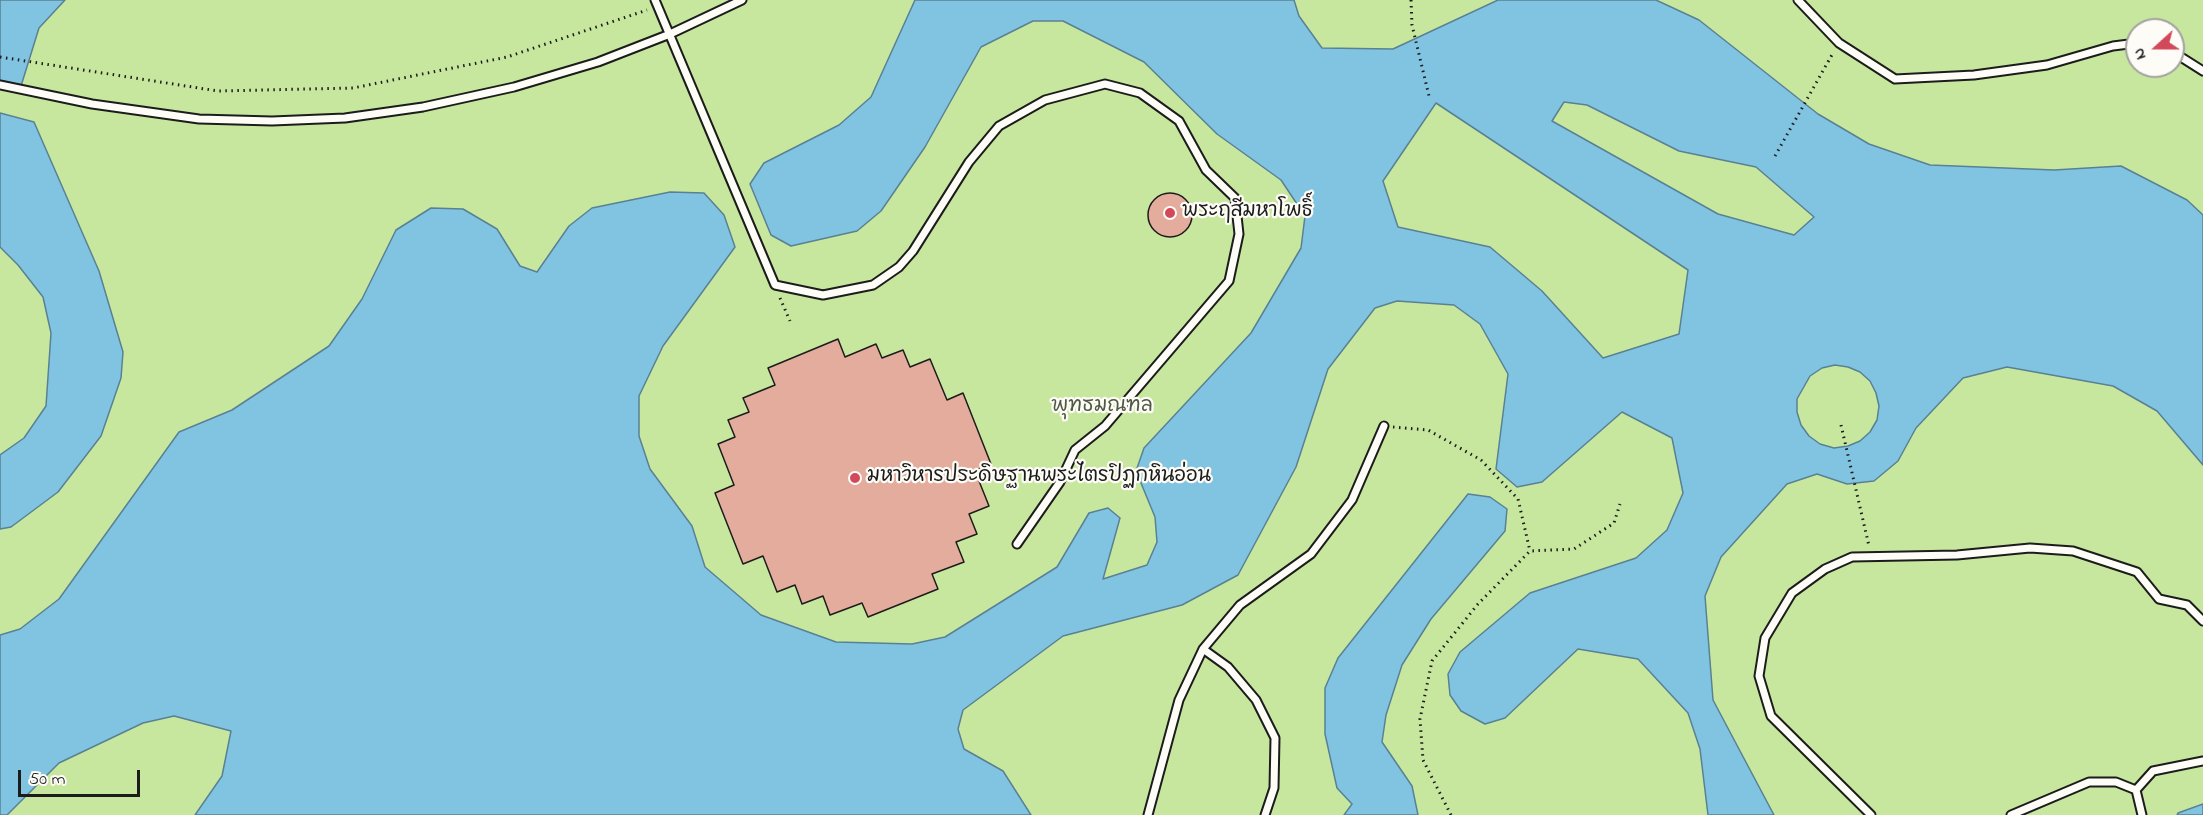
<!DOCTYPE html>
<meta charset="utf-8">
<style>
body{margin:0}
#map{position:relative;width:2203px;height:815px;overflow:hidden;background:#f6e4dc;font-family:"Indie Flower",sans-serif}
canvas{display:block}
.north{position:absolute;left:2125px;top:18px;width:60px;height:60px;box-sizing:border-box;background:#fdfcf7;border:2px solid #a3a29f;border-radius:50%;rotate:249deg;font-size:16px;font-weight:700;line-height:24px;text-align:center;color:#1c1c1c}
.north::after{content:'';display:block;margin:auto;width:21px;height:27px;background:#d1495b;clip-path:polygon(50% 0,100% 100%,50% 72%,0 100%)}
.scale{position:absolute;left:18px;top:770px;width:122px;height:27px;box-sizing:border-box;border:3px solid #1c1c1c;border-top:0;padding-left:8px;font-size:18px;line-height:21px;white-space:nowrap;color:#1c1c1c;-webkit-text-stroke:4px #fdfcf7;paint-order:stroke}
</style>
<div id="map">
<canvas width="2203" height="815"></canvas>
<div class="north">N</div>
<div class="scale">50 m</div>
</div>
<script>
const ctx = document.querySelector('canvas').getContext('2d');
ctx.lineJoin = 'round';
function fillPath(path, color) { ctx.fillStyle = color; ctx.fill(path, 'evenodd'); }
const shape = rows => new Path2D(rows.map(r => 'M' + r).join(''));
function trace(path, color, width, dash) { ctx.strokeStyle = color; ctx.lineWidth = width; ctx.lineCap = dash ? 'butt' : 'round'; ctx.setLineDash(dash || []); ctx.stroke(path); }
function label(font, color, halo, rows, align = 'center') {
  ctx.font = font + ' "Indie Flower","Playpen Sans Thai",sans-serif'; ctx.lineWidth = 4.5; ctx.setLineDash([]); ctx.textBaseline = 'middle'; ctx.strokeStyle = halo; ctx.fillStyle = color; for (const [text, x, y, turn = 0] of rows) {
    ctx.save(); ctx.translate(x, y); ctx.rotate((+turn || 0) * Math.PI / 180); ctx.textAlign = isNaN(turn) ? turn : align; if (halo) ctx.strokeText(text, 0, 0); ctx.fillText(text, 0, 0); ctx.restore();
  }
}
const green = shape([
 [0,0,2203,0,2203,815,0,815],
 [2137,30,2173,30,2173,66,2137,66]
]);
const water = shape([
 [0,0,65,0,39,28,21,86,0,83,0,0],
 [915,0,1294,0,1299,16,1322,48,1393,49,1498,0,1656,0,1699,20,1818,114,1869,144,1930,165,2054,170,2121,166,2187,200,2203,215,2203,465,2157,411,2113,386,2007,367,1963,378,1916,428,1898,461,1874,481,1847,484,1817,474,1787,484,1721,557,1705,596,1713,700,1774,815,1708,815,1700,749,1688,713,1638,659,1578,649,1505,718,1485,724,1461,711,1450,695,1448,674,1460,652,1530,593,1636,558,1667,530,1683,493,1672,438,1622,412,1542,482,1517,487,1496,469,1508,374,1480,324,1454,305,1397,301,1375,308,1328,369,1296,467,1238,575,1182,605,1063,636,963,710,958,729,964,749,1003,771,1031,815,195,815,222,776,231,731,174,716,143,723,59,763,7,815,0,815,0,635,20,629,59,599,179,432,232,410,329,346,362,299,396,230,431,208,463,209,497,229,520,266,537,272,569,226,592,208,670,192,704,193,724,215,735,247,663,346,639,396,639,436,650,469,692,526,705,567,761,615,836,642,912,644,945,637,1057,567,1089,513,1108,508,1120,518,1103,579,1147,565,1157,542,1155,517,1136,471,1144,448,1251,333,1301,248,1305,216,1281,180,1217,134,1144,62,1063,21,1033,21,981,47,925,147,881,211,857,231,791,246,771,235,750,184,764,163,839,125,871,97,915,0],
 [1564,102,1587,105,1679,151,1756,167,1814,217,1794,235,1718,214,1552,121,1564,102],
 [1436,103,1688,270,1679,334,1603,358,1542,291,1490,247,1398,227,1383,181,1436,103],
 [1835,365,1848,367,1860,372,1870,381,1876,393,1879,406,1877,420,1870,432,1860,441,1848,446,1834,448,1820,444,1809,436,1801,425,1797,412,1797,399,1810,376,1822,368,1835,365],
 [0,113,34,122,99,271,123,352,121,378,101,436,58,492,11,527,0,529,0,455,24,438,46,406,51,333,43,297,18,265,0,247,0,113],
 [1468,494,1490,497,1507,509,1505,531,1431,619,1402,665,1386,715,1382,742,1412,786,1418,815,1344,815,1352,804,1337,788,1325,734,1325,688,1338,658,1468,494],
 [2203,804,2203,815,2177,815,2178,813,2203,804]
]);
const building = shape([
 '1148 215a22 22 0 1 1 44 0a22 22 0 1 1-44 0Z',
 [838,339,845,357,876,344,882,358,903,350,910,367,930,359,947,400,963,393,991,464,975,471,989,506,969,514,977,534,956,542,964,562,932,574,938,589,868,617,862,603,830,615,823,596,802,604,795,585,777,592,763,556,743,564,715,493,734,485,718,444,735,437,728,420,749,412,743,398,775,385,768,368,838,339]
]);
const path = shape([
 [1411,0,1412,25,1429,96],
 [0,57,218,91,353,88,507,57,647,10],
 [1775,156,1833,53],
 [780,298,790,321],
 [1841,425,1869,546],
 [1393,427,1428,430,1481,460,1518,499,1530,551],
 [1451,815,1423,760,1420,719,1432,661,1478,604,1530,551,1574,549,1614,523,1620,504]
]);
const service = shape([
 [655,0,775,285,823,295,873,285,899,267,913,251,969,162,999,126,1045,100,1105,84,1140,93,1179,121,1206,170,1235,198,1239,234,1229,281,1105,426,1075,450,1060,482,1017,544],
 [1798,0,1839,43,1895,79,1974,75,2047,65,2113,46,2137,43],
 [2173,52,2203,71],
 [0,85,92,104,199,119,272,121,345,118,423,107,514,87,598,62,670,34,742,0],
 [1203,649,1228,667,1256,700,1275,738,1274,788,1265,815],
 [2136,790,2153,771,2203,761],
 [2136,790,2142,815],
 [1148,815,1179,700,1203,649,1240,605,1311,554,1352,500,1384,426],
 [1871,815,1771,716,1759,676,1765,638,1792,593,1825,569,1852,557,1957,555,2030,548,2073,551,2137,572,2159,599,2187,605,2203,621],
 [2011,815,2089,782,2116,782,2136,790]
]);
const markers = [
 [1170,213,6,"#d1495b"],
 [855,478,6,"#d1495b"]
];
const poiNames = [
 ["พระฤสีมหาโพธิ์",1182,213],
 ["มหาวิหารประดิษฐานพระไตรปิฏกหินอ่อน",867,478]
];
const parkNames = [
 ["พุทธมณฑล",1102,408]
];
fillPath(green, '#c8e79e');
fillPath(water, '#81c4e2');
trace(water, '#598193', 1.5);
fillPath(building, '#e4ac9d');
trace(building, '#1c1c1c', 1.5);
trace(service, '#1c1c1c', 11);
trace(path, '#1c1c1c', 3, [1.5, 4.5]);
trace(service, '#fdfcf7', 7);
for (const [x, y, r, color] of markers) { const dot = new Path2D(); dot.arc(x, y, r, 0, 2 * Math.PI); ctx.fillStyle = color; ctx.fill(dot); trace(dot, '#fdfcf7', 2); }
label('20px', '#1c1c1c', '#fdfcf7', poiNames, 'left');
label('20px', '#505943', '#fdfcf7', parkNames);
</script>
